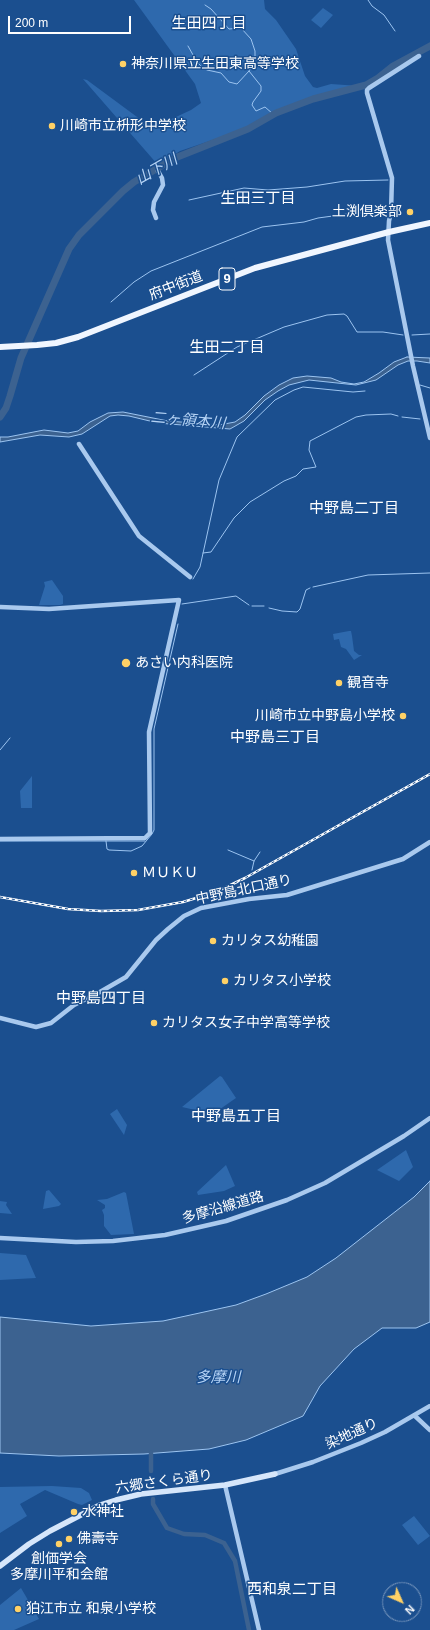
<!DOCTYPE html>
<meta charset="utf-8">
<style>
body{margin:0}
#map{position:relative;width:430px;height:1630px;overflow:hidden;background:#1b4f8f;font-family:Arial,sans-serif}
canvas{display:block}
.north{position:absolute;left:382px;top:1582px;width:40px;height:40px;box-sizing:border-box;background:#1b4f8f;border:1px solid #7695bc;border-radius:50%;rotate:135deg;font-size:11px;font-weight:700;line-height:16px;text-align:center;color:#fff}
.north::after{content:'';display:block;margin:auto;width:14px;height:18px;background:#ffd166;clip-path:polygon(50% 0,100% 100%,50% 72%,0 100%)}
.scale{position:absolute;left:8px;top:16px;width:123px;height:18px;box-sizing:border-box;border:2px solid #fff;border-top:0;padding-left:5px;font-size:12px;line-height:14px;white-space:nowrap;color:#fff;-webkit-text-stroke:3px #1b4f8f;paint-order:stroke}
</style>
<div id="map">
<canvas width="430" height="1630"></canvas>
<div class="north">N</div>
<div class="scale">200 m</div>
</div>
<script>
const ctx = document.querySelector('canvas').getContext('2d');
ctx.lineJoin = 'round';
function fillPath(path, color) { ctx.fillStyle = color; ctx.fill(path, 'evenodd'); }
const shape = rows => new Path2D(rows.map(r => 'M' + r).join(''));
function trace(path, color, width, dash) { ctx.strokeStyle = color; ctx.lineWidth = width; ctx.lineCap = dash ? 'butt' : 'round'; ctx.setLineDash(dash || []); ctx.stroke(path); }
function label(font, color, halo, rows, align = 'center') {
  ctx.font = font + ' Arial,"Noto Sans JP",sans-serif'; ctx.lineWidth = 3; ctx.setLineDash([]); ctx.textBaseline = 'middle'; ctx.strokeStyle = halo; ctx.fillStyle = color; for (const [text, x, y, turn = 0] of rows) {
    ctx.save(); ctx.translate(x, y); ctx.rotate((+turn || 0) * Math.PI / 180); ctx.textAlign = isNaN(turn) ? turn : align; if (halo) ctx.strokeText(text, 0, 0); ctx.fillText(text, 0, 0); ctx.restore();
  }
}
const green = shape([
 [134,0,264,0,265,9,276,20,296,49,305,76,313,87,317,88,331,84,359,86,313,97,284,107,248,128,180,151,158,165,83,79,87,80,152,128,191,110,201,103,195,84],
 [323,8,333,15,321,28,311,20],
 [52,580,63,596,63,604,60,605,39,605,45,586,44,582],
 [349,631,351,631,352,636,354,651,359,655,362,655,354,660,346,649,341,647,339,639,334,640,333,634],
 [32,776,32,808,21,808,20,791],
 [220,1076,222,1077,236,1098,213,1114,182,1107],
 [117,1109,127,1125,124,1135,110,1114],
 [406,1150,413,1167,399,1181,377,1170],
 [226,1165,235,1186,224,1191,198,1195,197,1192],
 [49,1190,61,1204,59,1206,43,1209,46,1191],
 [124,1192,126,1193,134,1234,111,1235,104,1226,104,1215,102,1210,105,1208,105,1205,97,1200,107,1199],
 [0,1201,7,1202,6,1205,12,1214,0,1213],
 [0,1253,26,1255,36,1278,0,1280],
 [52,1486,81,1488,89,1493,92,1500,82,1505,78,1504,45,1490,20,1504,27,1516,0,1533,0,1487],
 [414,1516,430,1536,418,1545,402,1525],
 [21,1588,39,1619,14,1630,0,1630,0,1605]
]);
const water = shape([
 [407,357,430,358,430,363,417,361,408,361,398,365,376,380,356,385,309,380,289,385,278,391,265,400,244,421,230,429,158,423,129,416,118,415,110,416,82,434,69,437,40,435,0,442,0,437,8,437,44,430,68,433,78,431,90,422,108,413,123,412,168,421,219,425,235,422,245,415,264,396,279,385,293,378,307,376,331,378,341,382,354,384,364,382,379,373,394,362,407,357],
 [430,1181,430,1322,416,1328,382,1328,354,1349,320,1386,303,1416,246,1440,209,1449,144,1454,59,1456,0,1453,0,1317,91,1326,163,1321,236,1305,266,1294,307,1277,336,1258,414,1197,430,1181]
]);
const stream = shape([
 [368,0,372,6,384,15,395,31],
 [205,5,211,9,229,29,241,28,251,39,255,51,255,58,249,71],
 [188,46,197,62,202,67,207,70,221,73,229,82,237,84,249,71,261,86,261,91,253,102,252,105,256,111,265,107,273,114],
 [189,200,244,188,268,190,307,187,345,181,388,180],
 [111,302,134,282,151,271,262,227,304,222,318,218,355,213,385,212],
 [412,335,430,334],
 [194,375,237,347,284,327,327,315,344,314,347,316,357,332,383,332,403,335],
 [420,385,430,388],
 [402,417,420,419],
 [203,553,211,552,234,518,250,502,284,481,296,476,303,469,316,467,309,450,310,441,356,417,366,415,391,414,398,416],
 [193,579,200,567,219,480,237,437,275,400,294,390,303,387,353,392,365,391],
 [313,587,368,575,430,573],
 [182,604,236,596,249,605],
 [252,606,264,606],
 [269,608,282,611,297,612,300,609,306,590,310,588],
 [0,750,10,738],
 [0,841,145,841],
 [106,841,107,849,109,850,131,851,142,846,152,834,154,830,154,729,178,624],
 [228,850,254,861],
 [252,870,254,861,260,852]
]);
const canal = shape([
 [151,1453,151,1471],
 [153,1499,153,1504,167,1528,184,1534,205,1535,224,1543,235,1561,249,1630]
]);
const river = shape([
 [0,417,6,408,10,396,21,358,69,249,79,235,123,191,134,182,175,158,248,129,276,113,313,99,366,85,378,78,393,66,430,46]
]);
const tertiary = shape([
 [419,56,369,88,367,90,367,93,392,178,391,212,389,221,388,240,413,366,430,438],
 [156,218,153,210,154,202,163,185,162,178,158,171],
 [79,444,139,536,190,577],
 [0,607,49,609,179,600,149,732,150,833,145,838,0,839],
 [0,1018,36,1027,51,1023,74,1005,100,992,126,977,156,940,168,929,184,916,201,908,249,899,287,895,403,859,430,842],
 [0,1238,76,1242,113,1241,165,1235,226,1221,287,1200,325,1183,404,1136,430,1118],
 [415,1416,430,1430],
 [275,1474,313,1462,361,1443,385,1432,430,1406],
 [225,1485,259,1630]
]);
const secondary = shape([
 [0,1566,29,1544,50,1531,100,1505,116,1500,141,1494,225,1485,275,1474]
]);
const primary = shape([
 [0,347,37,345,56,343,78,337,255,268,389,232,430,223]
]);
const rail = shape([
 [0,897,68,909,101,911,138,910,183,902,216,892,245,878,430,774]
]);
const markers = [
 [123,64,4,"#ffd166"],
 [52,126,4,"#ffd166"],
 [410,212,4,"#ffd166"],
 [126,663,5,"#ffd166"],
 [339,683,4,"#ffd166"],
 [403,716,4,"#ffd166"],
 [134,873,4,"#ffd166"],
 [213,941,4,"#ffd166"],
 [225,981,4,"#ffd166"],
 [154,1023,4,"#ffd166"],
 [74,1512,4,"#ffd166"],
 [69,1539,4,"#ffd166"],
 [59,1544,4,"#ffd166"],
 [18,1609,4,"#ffd166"]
];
const shields = [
 [227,279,16]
];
const shieldNames = [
 ["9",227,279]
];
const poiNames = [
 ["神奈川県立生田東高等学校",131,64],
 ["川崎市立枡形中学校",60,126],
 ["土渕倶楽部",402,212,"right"],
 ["あさい内科医院",135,663],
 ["観音寺",347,683],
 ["川崎市立中野島小学校",395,716,"right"],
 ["ＭＵＫＵ",142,873],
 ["カリタス幼稚園",221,941],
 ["カリタス小学校",233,981],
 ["カリタス女子中学高等学校",162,1023],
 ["水神社",82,1512],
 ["佛壽寺",77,1539],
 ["創価学会",59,1559,"center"],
 ["多摩川平和会館",59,1575,"center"],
 ["狛江市立 和泉小学校",26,1609]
];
const streetNames = [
 ["府中街道",176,286,-21],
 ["中野島北口通り",244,890,-12],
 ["多摩沿線道路",223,1208,-16],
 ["染地通り",352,1434,-24],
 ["六郷さくら通り",164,1482,-8]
];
const neighbourhoodNames = [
 ["生田四丁目",209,24],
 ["生田三丁目",258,199],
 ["生田二丁目",227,348],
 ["中野島二丁目",354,509],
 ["中野島三丁目",275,738],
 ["中野島四丁目",101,999],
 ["中野島五丁目",236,1117],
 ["西和泉二丁目",292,1590]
];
const waterNames = [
 ["山下川",157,170,-30],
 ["二ヶ領本川",188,421,5],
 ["多摩川",218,1378]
];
fillPath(green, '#2e69ad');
fillPath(water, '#3c6290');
trace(water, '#9cc4f0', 1);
trace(stream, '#9cc4f0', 1);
trace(canal, '#3c6290', 4.5);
trace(river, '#3c6290', 7);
trace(tertiary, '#a9c9ee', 4.5);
trace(secondary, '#d6e6fa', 5.5);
trace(primary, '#f0f6ff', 6);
trace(rail, '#fff', 2.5);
trace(rail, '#1b4f8f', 1, [3]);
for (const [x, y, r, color] of markers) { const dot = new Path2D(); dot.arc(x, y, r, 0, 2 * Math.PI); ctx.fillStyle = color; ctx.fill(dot); trace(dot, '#1b4f8f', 1.5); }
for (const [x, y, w] of shields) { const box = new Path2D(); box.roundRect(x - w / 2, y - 11, w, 22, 3); ctx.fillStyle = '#1b4f8f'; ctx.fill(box); trace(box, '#fff', 1); }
label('bold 13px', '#fff', null, shieldNames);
label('14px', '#fff', '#1b4f8f', poiNames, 'left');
label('14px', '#fff', '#1b4f8f', streetNames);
label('15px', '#fff', '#1b4f8f', neighbourhoodNames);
label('italic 15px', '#b5d3f5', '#1b4f8f', waterNames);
</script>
